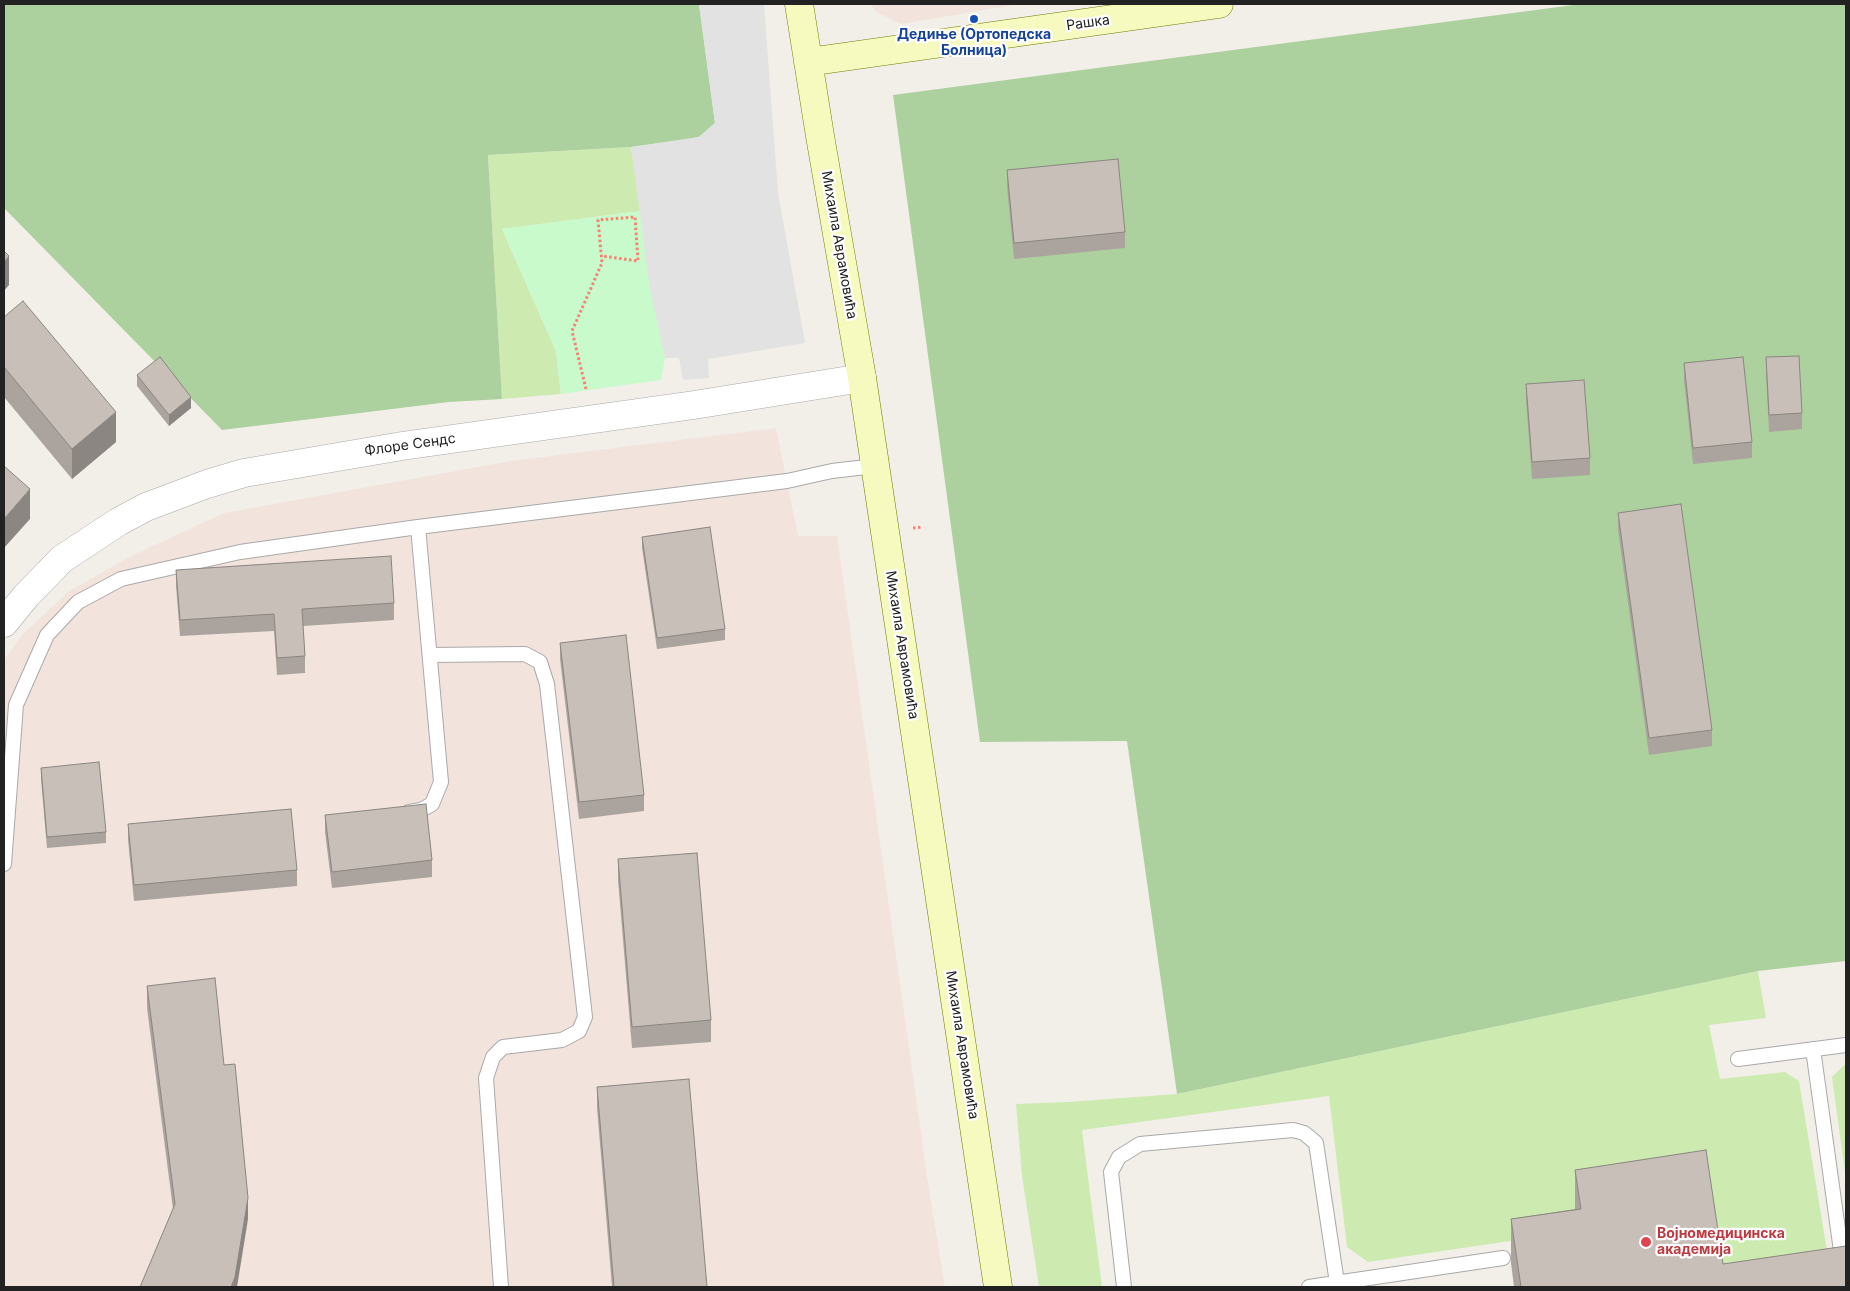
<!DOCTYPE html>
<meta charset="utf-8">
<style>
body{margin:0}
#map{position:relative;width:1850px;height:1291px;overflow:hidden;background:#f2efe9;font-family:Inter,sans-serif}
canvas{display:block}
.frame{position:absolute;inset:0;border:5px solid #222;pointer-events:none}
</style>
<div id="map">
<canvas width="1850" height="1291"></canvas>
<div class="frame"></div>
</div>
<script>
const ctx = document.querySelector('canvas').getContext('2d');
ctx.lineJoin = 'round';
function fillPath(path, color) { ctx.fillStyle = color; ctx.fill(path, 'evenodd'); }
const shape = rows => new Path2D(rows.map(r => 'M' + r).join(''));
function trace(path, color, width, dash) { ctx.strokeStyle = color; ctx.lineWidth = width; ctx.lineCap = dash ? 'butt' : 'round'; ctx.setLineDash(dash || []); ctx.stroke(path); }
function label(font, color, halo, rows, align = 'center') {
  ctx.font = font + ' Inter,sans-serif'; ctx.lineWidth = 4.5; ctx.setLineDash([]); ctx.textBaseline = 'middle'; ctx.strokeStyle = halo; ctx.fillStyle = color; for (const [text, x, y, turn = 0] of rows) {
    ctx.save(); ctx.translate(x, y); ctx.rotate((+turn || 0) * Math.PI / 180); ctx.textAlign = isNaN(turn) ? turn : align; if (halo) ctx.strokeText(text, 0, 0); ctx.fillText(text, 0, 0); ctx.restore();
  }
}
const military = shape([
 [871,4,1020,4,901,24,876,12],
 [776,428,798,536,837,536,928,1183,945,1287,4,1287,4,660,22,635,68,592,129,557,224,513,511,461]
]);
const grass = shape([
 [631,147,641,211,502,229,556,351,561,394,502,399,488,155],
 [1758,971,1766,1018,1709,1025,1720,1079,1785,1072,1799,1081,1833,1287,1719,1287,1578,1231,1368,1262,1347,1247,1329,1096,1082,1130,1102,1287,1039,1287,1022,1176,1016,1104,1068,1102,1177,1094],
 [1846,1065,1846,1180,1832,1077,1843,1066]
]);
const forest = shape([
 [4,4,699,4,715,123,699,137,676,141,631,147,488,155,502,399,449,402,222,430,4,208],
 [1581,4,1846,4,1846,961,1758,971,1177,1094,1127,741,980,742,893,95]
]);
const park = shape([
 [641,211,665,358,661,380,561,394,556,351,502,229]
]);
const parking = shape([
 [699,4,764,4,778,193,805,343,708,359,709,378,683,380,679,358,665,358,650,289,631,147,699,137,715,123]
]);
const path = shape([
 [586,389,572,331,602,263,598,220,635,217,638,261,602,256],
 [913,528,922,527]
]);
const lane = shape([
 [430,655,525,654,540,662,547,684,585,1017,579,1031,562,1040,503,1047,493,1057,486,1078,501,1287],
 [409,812,421,810,432,804,441,782,418,527],
 [4,864,16,705,47,635,78,602,121,579,240,552,418,527,787,481,832,471,875,466],
 [1813,1049,1846,1287],
 [1738,1059,1846,1045],
 [1124,1287,1111,1172,1119,1157,1140,1144,1293,1130,1304,1133,1316,1143,1337,1283],
 [1309,1287,1503,1258]
]);
const street = shape([
 [4,623,26,596,62,559,118,522,146,507,207,484,244,473,402,446,694,405,862,378]
]);
const secondary = shape([
 [799,4,820,136,862,378,998,1287],
 [808,62,1219,4]
]);
const wall = shape([
 [1007,170,1125,232,1125,248,1014,259,1007,187],
 [4,317,116,442,72,479,4,397],
 [1766,357,1802,413,1802,429,1769,432,1766,374],
 [1684,363,1752,442,1752,458,1693,464,1684,380],
 [137,375,191,408,169,426,137,386],
 [1526,384,1590,458,1590,475,1532,479,1526,400],
 [1618,513,1712,730,1712,746,1649,755,1618,530],
 [642,537,725,629,725,640,657,649,642,548],
 [176,570,394,603,394,620,303,626,305,656,305,673,277,675,274,631,180,636,176,586],
 [560,643,644,795,644,811,579,819,560,659],
 [41,768,106,832,106,843,47,848,41,779],
 [325,815,432,860,432,877,332,888,325,832],
 [128,824,297,870,297,886,134,901,128,840],
 [618,859,711,1020,711,1042,632,1048,618,880],
 [147,986,224,1065,248,1219,173,1209,147,1008],
 [597,1087,707,1287,612,1287,597,1108],
 [1575,1170,1723,1264,1846,1287,1514,1287,1511,1263,1511,1219,1575,1209]
]);
const shadedWall = shape([
 [9,256,9,285,4,291,4,262],
 [191,397,191,408,169,426,169,415],
 [116,412,116,442,72,479,72,449],
 [30,489,30,519,4,548,4,519],
 [248,1198,248,1219,237,1287,231,1287]
]);
const building = shape([
 [1118,159,1125,232,1014,243,1007,170,1118,159],
 [4,251,9,256,4,262,4,251],
 [23,301,116,412,72,449,4,367,4,317,23,301],
 [1799,356,1802,413,1769,415,1766,357,1799,356],
 [160,357,191,397,169,415,137,375,160,357],
 [1743,357,1752,442,1693,448,1684,363,1743,357],
 [1584,380,1590,458,1532,462,1526,384,1584,380],
 [4,466,30,489,4,519,4,466],
 [1681,504,1712,730,1649,738,1618,513,1681,504],
 [710,527,725,629,657,638,642,537,710,527],
 [391,556,394,603,302,609,305,656,277,658,274,614,180,620,176,570,391,556],
 [626,635,644,795,579,802,560,643,626,635],
 [99,762,106,832,47,837,41,768,99,762],
 [426,804,432,860,332,872,325,815,426,804],
 [291,809,297,870,134,885,128,824,291,809],
 [697,853,711,1020,632,1027,618,859,697,853],
 [215,978,224,1065,235,1064,248,1198,235,1277,231,1287,140,1287,175,1204,147,986,215,978],
 [689,1079,707,1287,614,1287,597,1087,689,1079],
 [1706,1150,1723,1264,1846,1246,1846,1287,1521,1287,1511,1219,1581,1209,1575,1170,1706,1150]
]);
const markers = [
 [974,19,5,"#1a4fb4"],
 [1646,1242,6,"#e0444e"]
];
const streetNames = [
 ["Рашка",1088,23,-8],
 ["Михаила Аврамовића",839,245,80],
 ["Флоре Сендс",410,445,-8],
 ["Михаила Аврамовића",902,645,81],
 ["Михаила Аврамовића",962,1045,81]
];
const transitNames = [
 ["Дедиње (Ортопедска",974,35],
 ["Болница)",974,51]
];
const healthNames = [
 ["Војномедицинска",1657,1234],
 ["академија",1657,1250]
];
fillPath(military, '#f3e3dd');
fillPath(grass, '#cdebb0');
fillPath(forest, '#add19e');
fillPath(park, '#c8facc');
fillPath(parking, '#e2e2e2');
trace(lane, '#a9a9a9', 16);
trace(street, '#a9a9a9', 29);
trace(secondary, '#707d05', 29);
trace(path, '#fa8072', 3, [2.5, 2.5]);
trace(lane, '#fff', 14);
trace(street, '#fff', 28);
trace(secondary, '#f7fabf', 28);
fillPath(wall, '#aba49e');
fillPath(shadedWall, '#8b8681');
fillPath(building, '#c7bfb8');
trace(building, '#8b8681', 1);
for (const [x, y, r, color] of markers) { const dot = new Path2D(); dot.arc(x, y, r, 0, 2 * Math.PI); ctx.fillStyle = color; ctx.fill(dot); trace(dot, '#fff', 2); }
label('14px', '#222', '#fff', streetNames);
label('bold 14px', '#164399', '#fff', transitNames);
label('bold 14px', '#be3a42', '#fff', healthNames, 'left');
</script>
